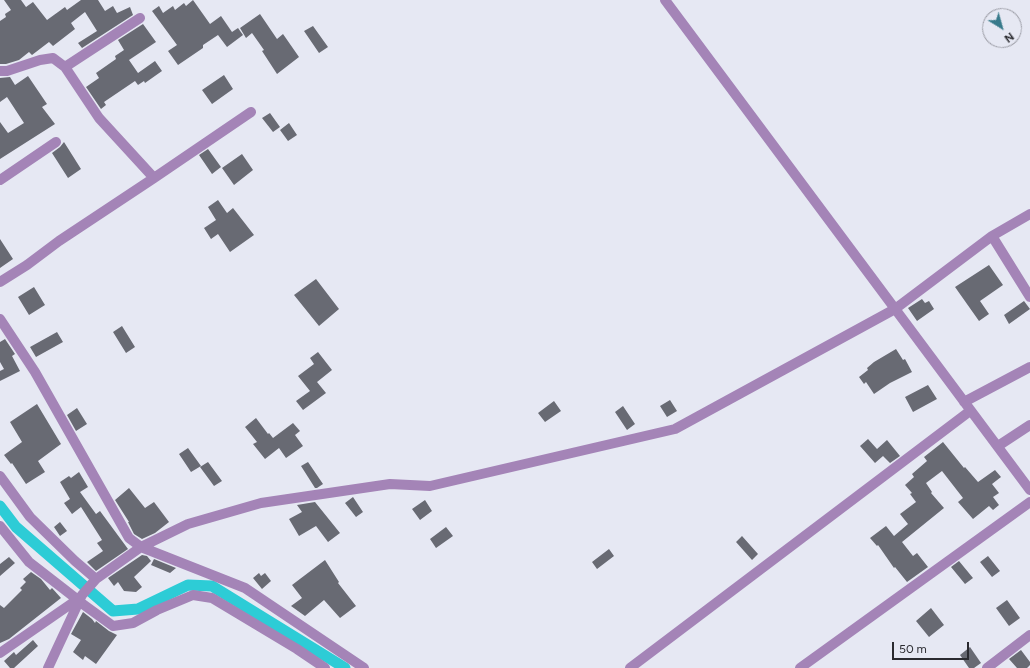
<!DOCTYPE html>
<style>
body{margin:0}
#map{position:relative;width:1030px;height:668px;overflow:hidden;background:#e6e8f3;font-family:Figtree,sans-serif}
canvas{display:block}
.north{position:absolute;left:982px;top:8px;width:40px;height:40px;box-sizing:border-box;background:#e6e8f3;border:1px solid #9b9ca5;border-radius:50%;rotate:143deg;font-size:11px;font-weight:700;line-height:16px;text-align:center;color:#2a2a2f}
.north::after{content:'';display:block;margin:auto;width:14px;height:18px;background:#387a8b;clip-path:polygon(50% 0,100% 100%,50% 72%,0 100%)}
.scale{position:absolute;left:892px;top:642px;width:77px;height:18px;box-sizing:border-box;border:2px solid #2a2a2f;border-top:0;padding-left:5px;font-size:12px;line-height:14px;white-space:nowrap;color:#2a2a2f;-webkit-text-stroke:3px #e6e8f3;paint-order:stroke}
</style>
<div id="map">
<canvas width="1030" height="668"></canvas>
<div class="north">N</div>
<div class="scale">50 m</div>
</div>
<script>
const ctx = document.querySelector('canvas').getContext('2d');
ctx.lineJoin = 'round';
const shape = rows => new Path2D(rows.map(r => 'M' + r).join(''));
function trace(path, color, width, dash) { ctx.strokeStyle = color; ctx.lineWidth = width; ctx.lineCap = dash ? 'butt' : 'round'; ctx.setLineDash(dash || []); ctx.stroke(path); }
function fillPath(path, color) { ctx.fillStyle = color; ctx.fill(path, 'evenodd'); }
const canal = shape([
 [0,506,16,527,113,611,138,609,188,585,212,586,345,668]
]);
const building = shape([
 [4,0,21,0,26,7,33,2,47,20,65,7,67,10,81,0,98,0,105,11,113,6,117,13,130,7,133,15,82,48,78,43,97,31,85,12,71,23,75,29,53,46,49,42,32,55,29,52,19,60,6,64,0,64,0,21,6,17,5,14,11,10],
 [193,0,210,24,221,16,232,32,238,28,243,35,227,47,218,35,203,45,203,48,178,65,168,51,177,45,152,11,159,6,163,13,173,6,175,10,184,3,186,6],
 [260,14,277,39,283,34,299,57,277,74,262,51,264,50,252,33,246,38,240,28],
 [143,24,156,42,129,60,138,73,155,61,162,71,145,83,144,81,138,85,135,81,104,102,106,105,101,109,86,87,99,78,96,73,116,59,115,56,124,50,118,40],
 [313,26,328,47,319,53,304,31],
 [224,75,233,89,212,104,202,90],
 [28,76,47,104,42,107,55,124,0,159,0,122,8,133,24,123,7,97,0,102,0,78,10,77,15,85],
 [270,113,280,127,273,132,262,118],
 [289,123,297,135,288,141,280,130],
 [64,142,81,169,68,178,52,153,60,147],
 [208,149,221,167,212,174,199,155],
 [242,154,253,170,234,185,222,168],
 [218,200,227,213,233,208,254,235,230,252,218,234,211,239,204,228,216,220,208,207],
 [0,239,13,259,0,268],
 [989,265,1003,285,980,301,989,314,979,321,955,287],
 [316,279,339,309,319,326,294,295],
 [34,287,45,305,29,315,18,297],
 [922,299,925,303,929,301,934,309,917,321,908,308],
 [1024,301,1030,309,1009,324,1004,315],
 [122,326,135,347,126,353,113,332],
 [57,332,63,342,36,357,30,347],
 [5,339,15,354,12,356,20,371,0,381,0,371,4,369,0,362,0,342],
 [896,349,903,360,905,359,912,372,890,383,874,394,866,382,864,384,859,377,868,370,867,368,874,362],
 [318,352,332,370,317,382,326,393,303,410,296,401,310,391,298,376,314,364,310,358],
 [928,385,937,399,913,412,905,397],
 [670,400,677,411,667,417,660,406],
 [554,401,561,411,545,422,538,413],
 [37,404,61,444,38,461,45,472,26,484,12,463,11,464,4,455,22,442,10,422],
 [623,406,635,424,627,430,615,412],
 [77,408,87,424,76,431,67,415],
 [256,418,268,434,269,433,273,438,293,423,300,431,295,435,303,446,286,458,279,448,265,459,253,444,257,442,245,427],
 [868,439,877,449,887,440,900,456,890,463,883,456,875,463,860,446],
 [943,442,964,468,965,467,978,482,995,470,1001,477,992,484,999,493,993,497,999,505,993,510,989,506,973,519,958,502,963,498,942,471,926,483,932,492,931,493,944,508,902,542,913,556,917,553,928,567,907,582,895,567,894,568,878,545,877,546,870,538,886,526,894,536,908,524,900,514,916,502,910,494,912,493,905,485,914,477,912,474,927,461,924,457],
 [188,448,201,466,191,472,179,454],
 [208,462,222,481,214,486,200,467],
 [308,462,323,484,317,488,315,488,301,466],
 [79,472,88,487,80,492,96,514,100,511,128,549,96,571,87,562,103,551,97,543,102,540,81,507,72,514,64,503,70,499,60,482,69,476,71,478],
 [129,488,145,508,154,502,169,522,155,533,142,539,134,534,128,522,129,522,115,500],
 [353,497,363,512,356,517,345,503],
 [425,500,432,511,420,520,412,509],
 [315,502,340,533,328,542,316,526,299,536,289,519,302,512,297,505],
 [60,522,67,531,60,536,54,527],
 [446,527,453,536,436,548,430,539],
 [742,536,758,554,752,560,736,542],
 [609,549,614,556,597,569,592,562],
 [142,555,147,556,151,561,134,577,142,587,136,592,124,591,118,582,114,586,108,578],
 [988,556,1000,571,992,577,980,562],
 [9,557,15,563,0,576,0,564],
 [154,559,176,568,170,573,151,565],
 [325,560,339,582,338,583,356,606,340,618,324,600,305,616,291,606,302,598,292,585],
 [959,561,973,578,965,584,951,567],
 [31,572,41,579,50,590,52,588,61,598,9,639,0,643,0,605,4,608,22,590,20,588,26,582,23,579],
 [259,573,261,576,265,573,271,581,262,589,253,578],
 [1007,600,1020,618,1009,626,996,608],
 [931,608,944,625,929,637,916,621],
 [83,612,92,619,95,623,96,621,109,631,117,635,96,664,85,656,83,660,73,652,81,640,71,634],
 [33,640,38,646,14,668,10,668,4,661,14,652,16,655],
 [970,647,981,663,974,668,969,668,960,655],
 [1021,650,1030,662,1030,665,1027,668,1017,668,1009,659]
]);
const minor = shape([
 [665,0,1030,490],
 [65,67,140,18],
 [0,71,7,71,40,60,53,58,65,67,99,118,154,178],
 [0,180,56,142],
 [992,236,1030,297],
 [0,282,27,265,59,241,154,178,251,112],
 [0,319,35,372,129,538,141,547,245,588,364,668],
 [964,402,1030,367],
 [998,446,1030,425],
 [0,476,30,517,75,561,96,579],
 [0,526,29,562,78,600],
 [80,602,113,626,133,623,157,610,193,595,212,598,297,649,325,668],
 [0,653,81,597],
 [48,668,82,595,96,579,141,547,188,524,261,503,390,484,430,486,675,429,895,309,992,236,1030,214],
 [630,668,970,411],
 [800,668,1030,502],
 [987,668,1030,635]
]);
trace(canal, '#2dccd6', 11);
fillPath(building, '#686a73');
trace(minor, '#a484b7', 10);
</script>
